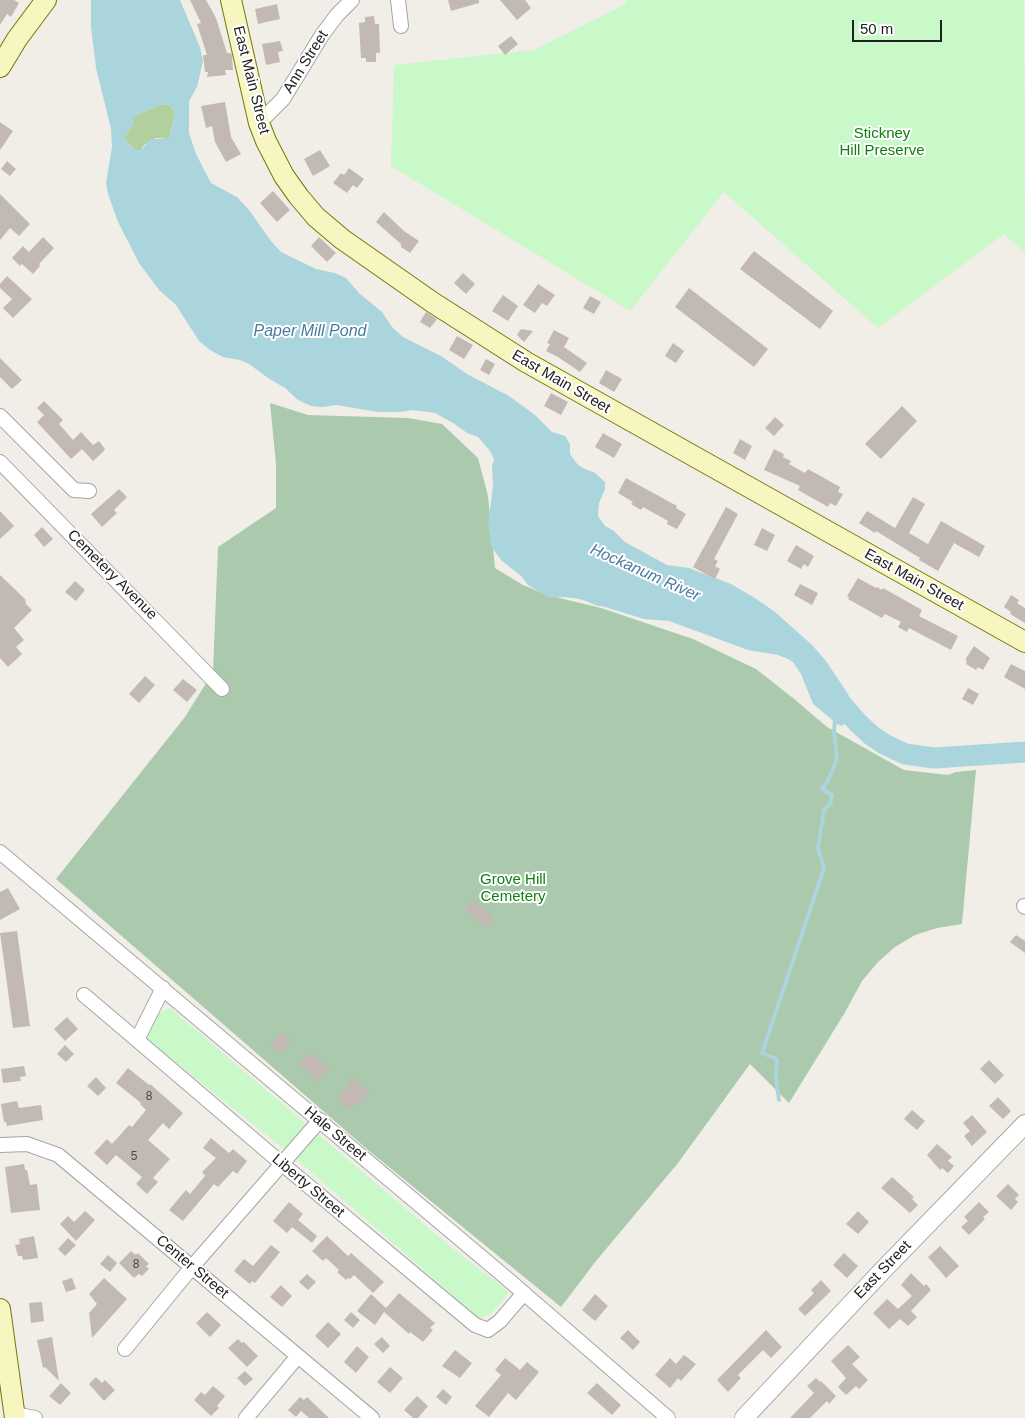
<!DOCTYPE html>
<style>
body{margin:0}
#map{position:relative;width:1025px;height:1418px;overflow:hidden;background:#f1eee8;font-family:Arial,sans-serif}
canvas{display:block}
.scale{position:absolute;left:852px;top:20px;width:90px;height:22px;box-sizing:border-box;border:2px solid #212121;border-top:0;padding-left:6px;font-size:15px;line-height:18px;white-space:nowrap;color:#212121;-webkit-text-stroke:4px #fff;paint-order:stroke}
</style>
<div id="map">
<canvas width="1025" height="1418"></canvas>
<div class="scale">50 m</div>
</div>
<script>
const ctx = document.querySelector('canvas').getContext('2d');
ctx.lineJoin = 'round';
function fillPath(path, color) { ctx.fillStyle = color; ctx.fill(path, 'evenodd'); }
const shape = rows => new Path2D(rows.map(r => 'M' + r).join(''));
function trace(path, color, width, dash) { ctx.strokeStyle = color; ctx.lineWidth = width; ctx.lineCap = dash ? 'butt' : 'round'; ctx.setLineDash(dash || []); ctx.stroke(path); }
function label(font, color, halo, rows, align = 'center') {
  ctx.font = font + ' Arial,sans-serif'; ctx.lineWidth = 4; ctx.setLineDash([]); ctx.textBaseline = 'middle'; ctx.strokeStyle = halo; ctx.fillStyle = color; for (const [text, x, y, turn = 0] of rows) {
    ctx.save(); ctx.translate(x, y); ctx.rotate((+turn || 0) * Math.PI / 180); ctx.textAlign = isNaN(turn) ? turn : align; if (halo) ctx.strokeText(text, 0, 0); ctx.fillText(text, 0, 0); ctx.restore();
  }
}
const forest = shape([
 [163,104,171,106,175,113,169,139,156,138,144,145,141,150,135,150,125,140,125,136,132,126,133,118,138,114]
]);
const cemetery = shape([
 [270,403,308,415,408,418,442,424,478,458,488,496,495,568,523,585,547,595,601,608,693,639,756,669,793,698,827,727,904,770,948,775,956,772,976,770,962,924,937,928,915,935,895,947,878,962,862,981,844,1014,789,1103,750,1064,678,1163,596,1261,561,1307,368,1150,56,879,185,717,213,672,218,547,276,508,276,464]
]);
const park = shape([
 [628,0,1024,0,1025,253,1004,234,878,328,724,192,630,311,391,166,394,65,534,50,622,6],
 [170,1008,447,1244,509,1292,492,1313,479,1318,294,1157,143,1036,150,1018]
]);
const water = shape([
 [91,0,180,0,200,47,203,61,197,87,189,101,189,133,196,154,211,183,237,197,249,210,271,241,281,252,316,269,335,273,346,278,359,293,382,312,393,328,403,337,441,356,467,374,509,396,535,415,552,432,565,436,570,444,570,454,578,465,587,470,594,472,605,482,605,489,599,503,598,516,605,526,614,531,625,542,667,565,689,568,731,584,755,598,775,612,812,645,826,661,848,694,853,706,850,715,845,724,841,726,837,724,813,704,801,674,793,662,788,659,778,655,748,650,669,621,644,619,602,606,598,606,580,599,563,597,549,598,528,585,521,576,502,561,492,548,488,526,493,486,492,466,494,459,490,451,478,437,467,433,453,423,435,413,412,410,400,412,377,412,337,405,323,407,311,406,298,400,285,388,268,378,249,364,240,360,223,357,210,350,199,341,176,305,159,290,139,263,118,222,108,194,106,183,112,147,111,129,96,68,91,27],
 [163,104,171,106,175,113,169,139,151,139,141,150,135,150,125,140,125,136,132,126,133,119,138,114]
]);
const stream = shape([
 [779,1100,776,1078,777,1059,762,1053,824,868,818,848,824,810,830,805,832,795,822,789,828,781,837,759,834,731,835,720]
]);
const river = shape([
 [832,693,858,723,871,735,884,744,905,754,934,758,1025,752]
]);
const building = shape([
 [0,0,14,0,19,3,11,17,7,14,0,25],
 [190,0,206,0,216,18,227,53,231,53,232,56,233,70,225,70,226,75,207,77,208,72,205,72,203,55,207,55,197,24,201,23],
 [448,0,479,0,479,3,451,11],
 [500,0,525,0,531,8,517,20],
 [277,4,280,19,258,24,255,9],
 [374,16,375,24,379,24,380,53,376,53,376,62,366,62,366,58,361,58,359,23,365,22,365,17],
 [511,36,518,44,505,55,498,46],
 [280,41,283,51,278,52,280,62,266,65,262,44],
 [225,102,231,137,241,154,226,162,215,142,212,126,206,128,201,106],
 [0,122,13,131,0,150],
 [320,150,330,166,313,176,304,159],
 [7,161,16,169,10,176,1,169],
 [349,168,364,179,357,188,353,185,347,193,333,183,341,173,344,175],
 [273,191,290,210,277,222,260,203],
 [0,194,30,224,19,236,10,228,0,240],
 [384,212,404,231,419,241,410,253,401,247,401,244,376,222],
 [43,237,54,248,39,264,40,266,33,274,22,264,20,266,12,258,23,246,29,252],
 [319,237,336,253,327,262,311,246],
 [754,251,833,311,820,329,740,269],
 [463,273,475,284,466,294,454,283],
 [7,276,32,299,13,318,3,308,12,299,0,288,0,284],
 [538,284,555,295,547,306,542,303,535,313,523,305],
 [689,288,768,349,754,367,675,307],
 [503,295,518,306,508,321,492,311],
 [590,296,601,302,594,314,583,308],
 [426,312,437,319,430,328,420,322],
 [521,329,533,331,524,342,517,335],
 [554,330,569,338,564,347,587,363,580,372,558,357,546,351,550,344,547,343],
 [457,336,473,345,464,359,449,350],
 [673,343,684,351,676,363,665,356],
 [0,358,22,380,12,389,0,377],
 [486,359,495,364,489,375,480,370],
 [606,370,622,379,614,392,599,383],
 [551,393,568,402,561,415,544,406],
 [44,401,63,420,59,424,73,440,81,432,93,445,99,441,105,449,102,453,93,461,82,449,71,459,37,422,44,415,37,408],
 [902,406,917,421,881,459,865,444],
 [775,417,784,425,774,436,765,428],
 [603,433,622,444,614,458,595,447],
 [740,439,752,446,745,460,733,453],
 [774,449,784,454,783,457,791,461,789,464,805,473,808,469,840,487,838,492,843,494,836,506,830,503,828,507,798,490,800,486,764,470],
 [626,478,677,506,676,508,686,514,677,529,667,524,668,521,643,507,641,510,631,504,633,502,618,493],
 [119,489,127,497,114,510,117,513,102,527,91,514],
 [913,497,925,504,909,533,928,544,941,521,985,546,979,557,954,543,938,571,919,560,920,558,876,531,875,533,859,523,867,511,895,528],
 [726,507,738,514,714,559,718,561,715,566,720,569,715,579,693,567],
 [0,511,14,526,0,539],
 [42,527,53,539,44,547,34,535],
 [762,528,775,535,767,551,754,545],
 [796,545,814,556,808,567,804,564,801,569,787,561],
 [0,575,25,599,26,604,32,610,14,628,24,640,16,647,22,654,8,667,0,658],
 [858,578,876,588,877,587,882,590,883,588,922,610,919,616,958,636,951,650,909,628,907,632,898,627,901,622,885,614,882,618,848,599,849,597,847,596],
 [75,581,85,590,76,601,65,592],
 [800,584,818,593,812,605,794,595],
 [1011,595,1019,600,1017,603,1025,608,1025,623,1010,614,1011,612,1004,607],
 [974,646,990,658,983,670,978,667,976,670,966,664,967,661,965,660],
 [1011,664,1025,671,1025,689,1004,677],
 [145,676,155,685,139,703,129,694],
 [183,679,197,690,187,702,173,690],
 [968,688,979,694,973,705,962,699],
 [8,888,20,909,0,920,0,892],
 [474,899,492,915,492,923,489,926,484,926,465,909],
 [17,931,30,1026,13,1028,0,933],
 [1016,935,1025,941,1025,953,1010,942],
 [67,1017,78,1029,65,1041,54,1029],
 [282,1032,292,1041,279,1054,270,1045],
 [65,1045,74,1054,66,1062,57,1054],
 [310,1052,329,1069,317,1081,299,1064],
 [989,1060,1004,1075,995,1084,980,1069],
 [24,1066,26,1076,20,1077,21,1081,3,1083,1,1069],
 [128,1068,149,1085,150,1084,183,1113,169,1129,163,1123,148,1140,170,1159,153,1178,158,1182,147,1194,136,1184,142,1177,116,1155,107,1165,94,1153,107,1139,112,1144,129,1125,132,1127,146,1110,140,1104,141,1103,116,1083],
 [96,1077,106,1088,98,1096,87,1086],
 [353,1078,370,1091,356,1107,353,1104,348,1110,337,1099],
 [998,1097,1011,1111,1003,1119,989,1106],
 [17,1101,19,1108,41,1105,43,1120,7,1126,6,1122,4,1122,1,1104],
 [912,1110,925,1121,917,1130,904,1119],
 [972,1115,987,1132,972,1146,964,1136,970,1131,963,1123],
 [211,1138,229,1153,233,1149,247,1161,237,1174,233,1171,218,1187,214,1184,183,1221,169,1210,186,1190,190,1194,205,1176,202,1172,216,1158,203,1148],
 [937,1144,952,1157,948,1161,954,1166,948,1173,942,1168,940,1170,927,1155],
 [24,1164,25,1170,27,1170,30,1185,37,1184,40,1210,11,1213,5,1167],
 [892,1177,914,1197,912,1199,918,1205,910,1213,881,1188],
 [1008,1184,1019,1195,1015,1199,1018,1202,1011,1210,996,1196],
 [289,1202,303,1214,298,1220,317,1236,312,1243,292,1227,287,1233,273,1221],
 [979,1202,989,1212,983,1217,985,1219,969,1235,961,1227,968,1221,964,1217],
 [85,1211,95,1220,76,1241,60,1224,68,1216,74,1222],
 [858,1211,869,1222,858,1234,846,1224],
 [34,1236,38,1258,23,1260,22,1256,18,1256,15,1245,20,1244,19,1239],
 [327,1236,348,1256,351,1253,384,1282,373,1293,354,1275,350,1279,348,1278,346,1280,337,1272,339,1270,326,1258,323,1261,312,1251],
 [68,1238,76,1245,65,1256,58,1249],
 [271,1245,280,1252,255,1283,252,1281,250,1284,234,1271,244,1259,253,1266],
 [940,1246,959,1266,946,1278,928,1257],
 [131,1251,136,1255,138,1253,149,1264,146,1266,149,1269,142,1276,139,1274,134,1278,119,1263],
 [844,1253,858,1266,847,1278,833,1265],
 [108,1255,117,1263,110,1272,100,1264],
 [911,1273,924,1286,926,1284,931,1290,911,1311,917,1317,908,1326,900,1319,889,1329,873,1313,887,1299,898,1309,912,1296,901,1285],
 [307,1274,316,1282,308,1290,299,1282],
 [72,1278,76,1289,66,1292,62,1281],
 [104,1278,127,1299,92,1338,89,1313,97,1304,89,1294],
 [821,1280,831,1291,805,1316,798,1309,814,1293,811,1290],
 [281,1285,292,1296,282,1307,270,1297],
 [399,1293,435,1323,430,1328,433,1330,423,1342,410,1332,409,1334,384,1312,375,1325,357,1311,371,1294,386,1308],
 [595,1294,608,1306,595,1321,582,1310],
 [42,1302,44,1321,31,1323,29,1303],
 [207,1312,221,1325,210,1337,196,1323],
 [351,1312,360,1320,353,1328,344,1320],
 [328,1322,341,1334,328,1348,315,1336],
 [628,1330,640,1342,633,1350,620,1338],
 [766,1330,782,1347,771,1358,763,1350,738,1375,741,1378,728,1392,717,1380],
 [52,1337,59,1381,45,1367,43,1368,37,1340],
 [382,1337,390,1346,383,1353,374,1344],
 [238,1339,242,1343,244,1342,258,1356,247,1367,228,1348],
 [848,1345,860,1357,852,1364,868,1380,859,1389,856,1386,846,1395,838,1387,846,1378,831,1361],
 [357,1346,369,1357,356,1373,344,1362],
 [455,1350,472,1363,460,1378,442,1366],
 [684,1355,696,1364,681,1381,678,1378,670,1388,655,1375,670,1358,676,1364],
 [505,1358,520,1370,527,1362,539,1372,516,1400,508,1393,489,1417,475,1406,501,1375,495,1370],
 [390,1367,403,1378,390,1393,377,1382],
 [245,1371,253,1379,245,1386,237,1378],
 [96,1377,102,1383,105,1380,115,1390,104,1401,89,1384],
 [816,1378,820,1382,821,1381,836,1396,829,1404,827,1401,810,1418,790,1418,814,1393,807,1386],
 [61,1383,71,1393,60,1405,49,1396],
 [597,1383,621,1405,612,1415,587,1393],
 [213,1386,225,1396,217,1406,219,1408,211,1416,194,1400,201,1392,205,1395],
 [443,1389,452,1397,446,1405,436,1397],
 [417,1396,428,1406,418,1418,413,1418,404,1410],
 [300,1397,304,1400,307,1397,329,1418,309,1418,301,1411,296,1417,288,1410]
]);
const minor = shape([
 [398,0,401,26],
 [259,123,283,99,322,35,337,15,352,0],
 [0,416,74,490,89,491],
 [0,462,222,689],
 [0,852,504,1276,668,1418],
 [1024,906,1025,907],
 [163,988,137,1040,281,1163,475,1325,488,1330,500,1321,524,1293],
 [84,995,137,1040],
 [0,1145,27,1144,58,1155,372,1418],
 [125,1349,192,1267,320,1120],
 [14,1414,35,1418],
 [246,1418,298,1356]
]);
const tertiary = shape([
 [744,1418,883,1270,1025,1124]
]);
const secondary = shape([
 [231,0,259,123,266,141,284,176,299,197,316,217,342,239,432,302,526,362,1025,642],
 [0,67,17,39,46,0],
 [0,1309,15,1418]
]);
const numberNames = [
 ["8",149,1097],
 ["5",134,1157],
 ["8",136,1265]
];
const streetNames = [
 ["Ann Street",306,62,-58],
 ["East Main Street",251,80,76],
 ["East Main Street",561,382,30],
 ["Cemetery Avenue",112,575,45],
 ["East Main Street",914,580,29],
 ["Hale Street",335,1134,40],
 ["Liberty Street",308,1186,40],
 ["Center Street",192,1267,40],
 ["East Street",883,1270,-46]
];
const parkNames = [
 ["Stickney",882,134],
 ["Hill Preserve",882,151],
 ["Grove Hill",513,880],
 ["Cemetery",513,897]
];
const waterNames = [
 ["Paper Mill Pond",310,332],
 ["Hockanum River",645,573,24]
];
fillPath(forest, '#b1cf9f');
fillPath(cemetery, '#aac9ad');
fillPath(park, '#c9f8c9');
fillPath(water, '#abd5dd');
trace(stream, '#abd5dd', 4);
trace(river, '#abd5dd', 21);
fillPath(building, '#c2b9b5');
trace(minor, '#a5a5a5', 16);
trace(tertiary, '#a5a5a5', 20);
trace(secondary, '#747809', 22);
trace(minor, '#fff', 14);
trace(tertiary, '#fff', 18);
trace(secondary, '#f8f6c0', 20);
label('12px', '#494746', null, numberNames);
label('15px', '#212121', '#fff', streetNames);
label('15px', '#107f11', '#fff', parkNames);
label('italic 16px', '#4a7b9f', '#fff', waterNames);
</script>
